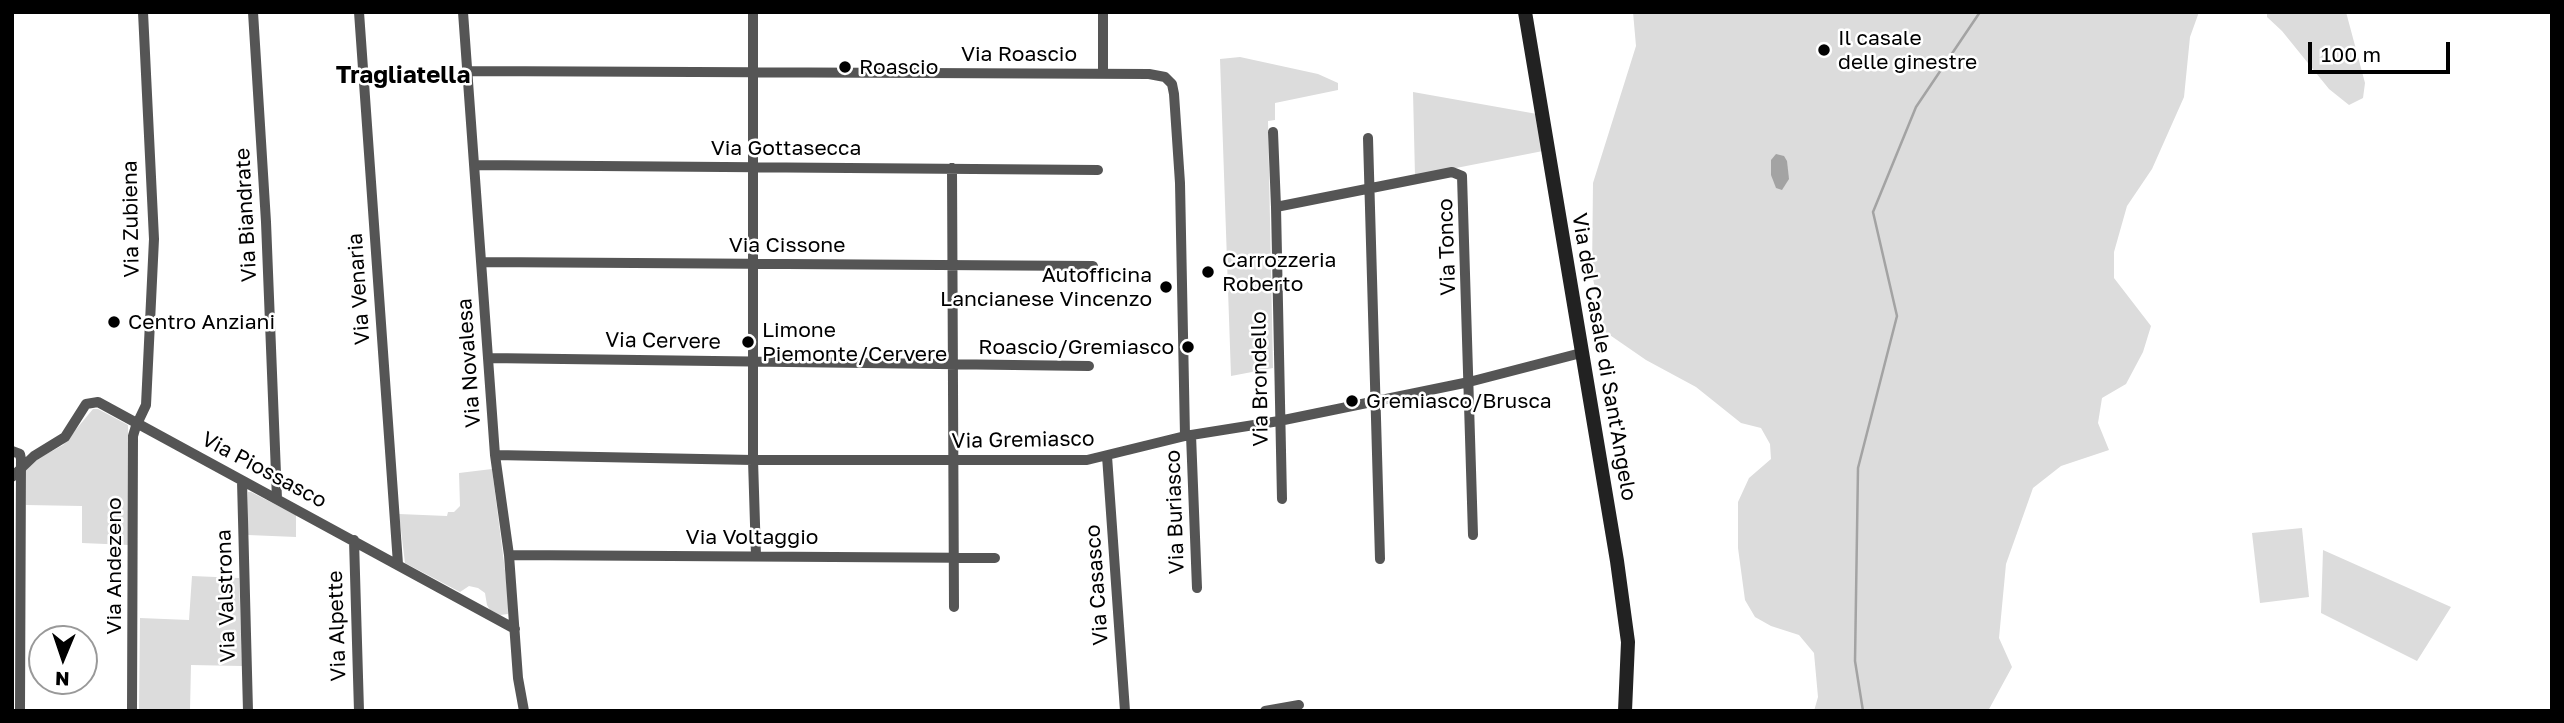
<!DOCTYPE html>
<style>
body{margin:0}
#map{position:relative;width:2564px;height:723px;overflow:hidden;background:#fff;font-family:"Golos Text",sans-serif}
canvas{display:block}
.frame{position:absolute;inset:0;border:14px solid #000;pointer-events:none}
.north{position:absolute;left:28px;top:625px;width:70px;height:70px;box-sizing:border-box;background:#fff;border:2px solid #999;border-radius:50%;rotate:182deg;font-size:19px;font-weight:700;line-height:28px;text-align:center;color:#000}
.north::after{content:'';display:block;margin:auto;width:24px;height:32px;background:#000;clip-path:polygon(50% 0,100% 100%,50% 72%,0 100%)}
.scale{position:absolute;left:2308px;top:42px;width:142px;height:32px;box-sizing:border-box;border:4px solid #000;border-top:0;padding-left:9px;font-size:21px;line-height:24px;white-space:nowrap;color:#000;-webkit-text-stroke:5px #fff;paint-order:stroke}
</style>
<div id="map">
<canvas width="2564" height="723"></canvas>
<div class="frame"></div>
<div class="north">N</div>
<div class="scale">100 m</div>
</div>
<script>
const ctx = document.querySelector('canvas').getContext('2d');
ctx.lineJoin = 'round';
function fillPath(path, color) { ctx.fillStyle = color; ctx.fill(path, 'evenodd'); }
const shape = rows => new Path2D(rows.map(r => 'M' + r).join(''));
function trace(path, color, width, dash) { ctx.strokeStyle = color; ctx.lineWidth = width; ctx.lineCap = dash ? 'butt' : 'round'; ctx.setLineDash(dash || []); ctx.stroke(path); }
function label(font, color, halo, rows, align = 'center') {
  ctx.font = font + ' "Golos Text",sans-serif'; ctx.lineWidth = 5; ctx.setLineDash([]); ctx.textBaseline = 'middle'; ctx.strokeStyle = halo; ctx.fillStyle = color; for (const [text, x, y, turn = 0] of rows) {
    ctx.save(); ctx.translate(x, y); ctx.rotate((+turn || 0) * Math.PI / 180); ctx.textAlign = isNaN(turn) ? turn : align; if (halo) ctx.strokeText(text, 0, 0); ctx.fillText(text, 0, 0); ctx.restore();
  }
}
const green = shape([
 [1633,12,2199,12,2190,37,2184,97,2152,169,2127,206,2114,252,2114,278,2151,326,2143,352,2126,384,2102,398,2098,423,2109,450,2061,466,2033,488,2006,564,1999,638,2012,667,1988,711,1814,711,1818,697,1814,653,1799,635,1771,626,1755,617,1745,600,1738,548,1738,502,1749,478,1771,459,1770,444,1761,428,1741,423,1696,387,1646,360,1604,331,1592,274,1593,183,1636,46],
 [2267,12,2346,12,2365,83,2363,98,2349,105,2329,89,2282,31,2267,17],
 [1240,57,1318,74,1338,83,1338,90,1275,103,1275,120,1268,121,1273,368,1231,376,1220,59],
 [1413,92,1537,114,1543,151,1415,176],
 [93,409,98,409,128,425,129,545,82,543,82,506,26,505,26,470,39,458,63,445],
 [492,469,509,602,508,614,500,615,490,610,487,605,485,593,478,588,469,586,460,592,405,563,399,514,447,516,448,512,454,512,460,506,459,473],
 [248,492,251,492,296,515,296,537,248,535],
 [2302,528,2309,597,2260,603,2252,533],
 [2323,550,2451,607,2417,661,2321,613],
 [192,576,239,578,242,666,191,665,190,710,139,709,140,618,189,620]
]);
const water = shape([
 [1776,154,1784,156,1787,161,1789,179,1782,190,1776,188,1771,175,1771,160]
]);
const stream = shape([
 [1863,711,1855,661,1858,468,1897,316,1873,212,1916,107,1980,12]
]);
const street = shape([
 [253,12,266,222,277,499],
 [359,12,398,564],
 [463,12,495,455,509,555,518,678,524,711],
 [753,12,753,460,756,556],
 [467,71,1149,74,1165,77,1172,84,1174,94,1180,183,1185,436],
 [1103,73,1103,12],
 [1273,132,1276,207,1282,499],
 [1368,138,1380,559],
 [474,165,1098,170],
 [952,168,954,607],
 [1276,207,1452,172,1462,176,1473,535],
 [481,262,1093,266],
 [488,358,1089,366],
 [1191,435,1197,588],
 [12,451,20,454,21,459,20,711],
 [495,455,753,460,1087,460,1185,436,1279,421,1469,382,1581,353],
 [1107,456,1125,711],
 [12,477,34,456,65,437,86,404,98,402,515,629],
 [242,481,248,711],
 [354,540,359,711],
 [509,555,995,558],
 [132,711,133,436,136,426,146,405,154,239,143,12],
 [1265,711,1299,705]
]);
const secondary = shape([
 [1525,12,1617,561,1628,642,1625,711]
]);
const markers = [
 [1824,50,7,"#000"],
 [845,67,7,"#000"],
 [1208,272,7,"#000"],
 [1166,287,7,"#000"],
 [114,322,7,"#000"],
 [748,342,7,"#000"],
 [1188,347,7,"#000"],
 [1352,401,7,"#000"]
];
const poiNames = [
 ["Il casale",1838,38],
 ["delle ginestre",1838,62],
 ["Roascio",859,67],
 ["Carrozzeria",1222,260],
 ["Roberto",1222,284],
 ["Autofficina",1152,275,"right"],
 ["Lancianese Vincenzo",1152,299,"right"],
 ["Centro Anziani",128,322],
 ["Limone",762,330],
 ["Piemonte/Cervere",762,354],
 ["Roascio/Gremiasco",1174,347,"right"],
 ["Gremiasco/Brusca",1366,401]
];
const streetNames = [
 ["Via Roascio",1019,54],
 ["Via Gottasecca",786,148],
 ["Via Biandrate",246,215,-93],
 ["Via Zubiena",131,219,-91],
 ["Via Cissone",787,245],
 ["Via Tonco",1447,247,-92],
 ["Via Venaria",359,289,-94],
 ["Via Cervere",663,341,1],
 ["Via del Casale di Sant'Angelo",1604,357,80],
 ["Via Novalesa",469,363,-94],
 ["Via Brondello",1260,379,-91],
 ["Via Gremiasco",1023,440,-1],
 ["Via Piossasco",264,470,28],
 ["Via Buriasco",1175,512,-92],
 ["Via Voltaggio",752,537],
 ["Via Andezeno",114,566,-90],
 ["Via Casasco",1097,585,-94],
 ["Via Valstrona",226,596,-92],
 ["Via Alpette",337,626,-92]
];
const quarterNames = [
 ["Tragliatella",403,75]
];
fillPath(green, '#dcdcdc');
fillPath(water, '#a3a3a3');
trace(stream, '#a3a3a3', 2.5);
trace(street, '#555', 10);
trace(secondary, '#222', 14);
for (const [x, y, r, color] of markers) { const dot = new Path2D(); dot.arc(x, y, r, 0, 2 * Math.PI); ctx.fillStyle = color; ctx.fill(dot); trace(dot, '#fff', 2.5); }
label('21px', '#000', '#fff', poiNames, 'left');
label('21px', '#000', '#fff', streetNames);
label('bold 24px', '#000', '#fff', quarterNames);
</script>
